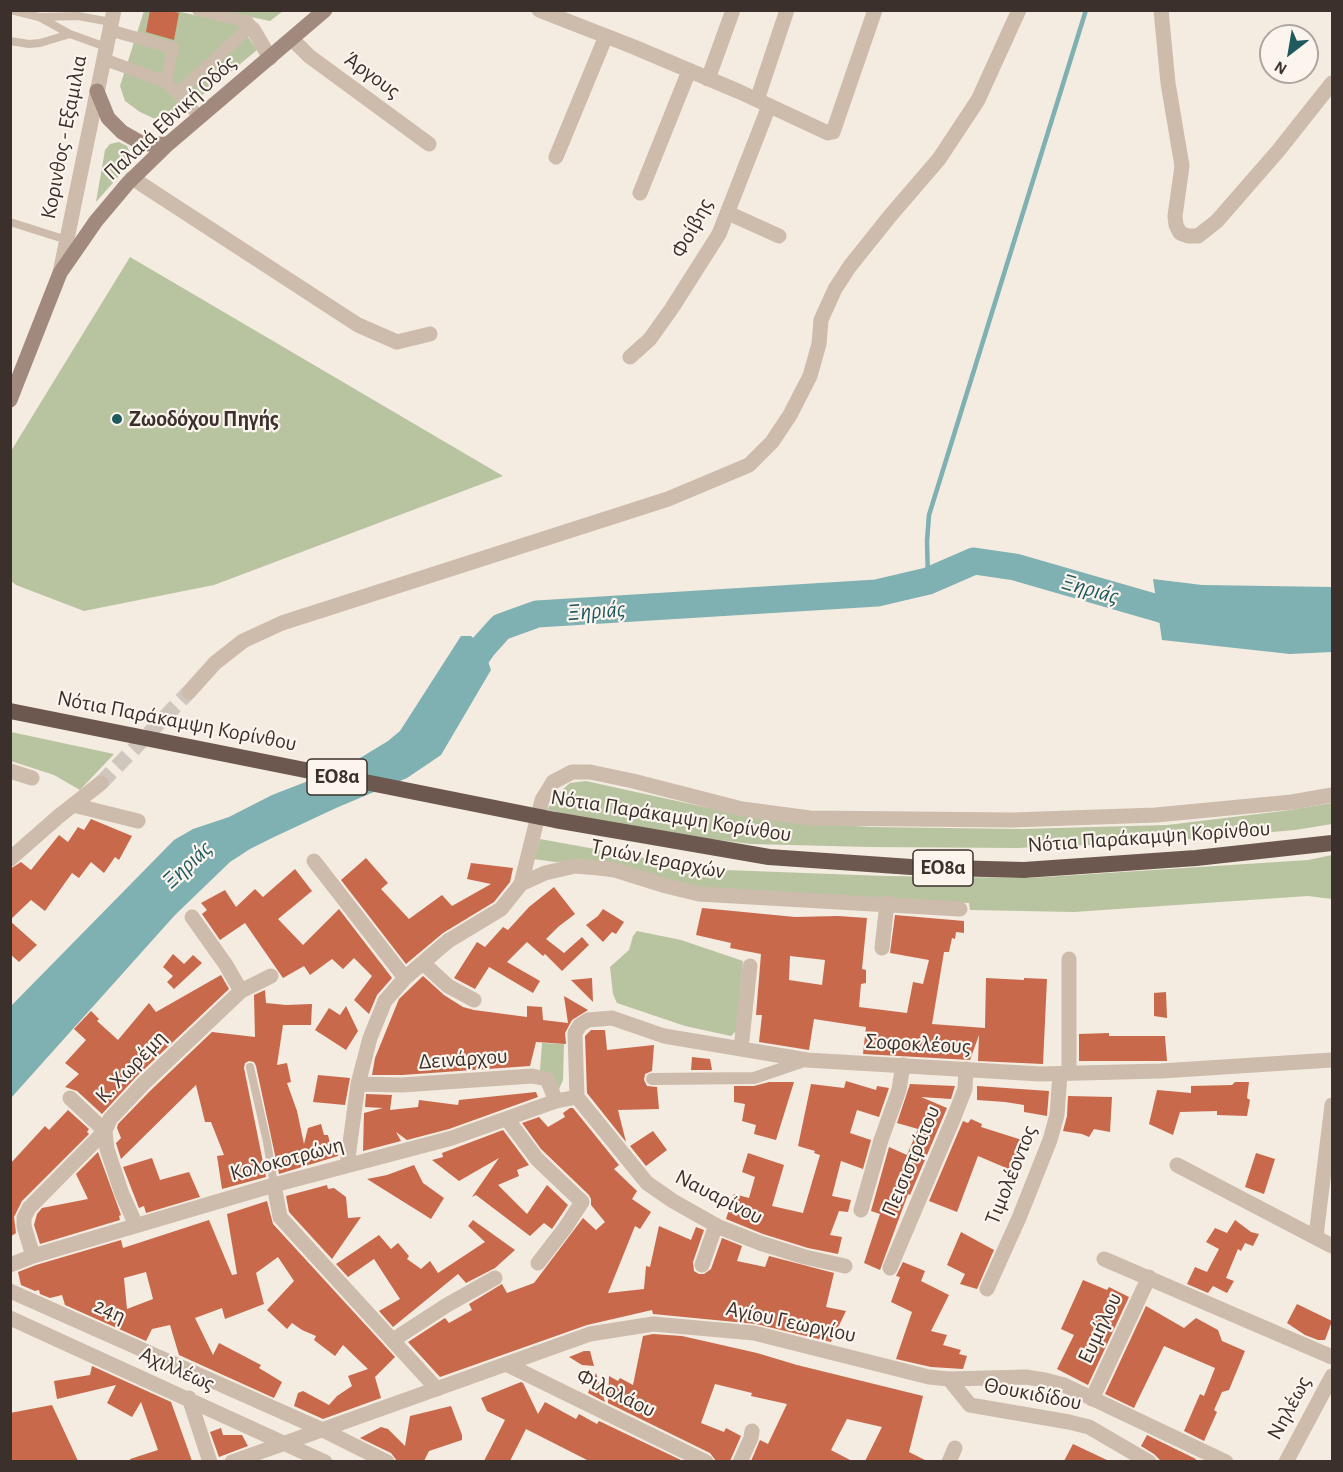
<!DOCTYPE html>
<meta charset="utf-8">
<style>
body{margin:0}
#map{position:relative;width:1343px;height:1472px;overflow:hidden;background:#f4ebe1;font-family:"Alegreya Sans",sans-serif}
canvas{display:block}
.frame{position:absolute;inset:0;border:12px solid #3b302b;pointer-events:none}
.north{position:absolute;left:1259px;top:24px;width:60px;height:60px;box-sizing:border-box;background:#fbf5ee;border:2px solid #aea6a0;border-radius:50%;rotate:211deg;font-size:16px;font-weight:700;line-height:24px;text-align:center;color:#3b302b}
.north::after{content:'';display:block;margin:auto;width:21px;height:27px;background:#1f5a5e;clip-path:polygon(50% 0,100% 100%,50% 72%,0 100%)}
</style>
<div id="map">
<canvas width="1343" height="1472"></canvas>
<div class="frame"></div>
<div class="north">N</div>
</div>
<script>
const ctx = document.querySelector('canvas').getContext('2d');
ctx.lineJoin = 'round';
function fillPath(path, color) { ctx.fillStyle = color; ctx.fill(path, 'evenodd'); }
const shape = rows => new Path2D(rows.map(r => 'M' + r).join(''));
function trace(path, color, width, dash) { ctx.strokeStyle = color; ctx.lineWidth = width; ctx.lineCap = dash ? 'butt' : 'round'; ctx.setLineDash(dash || []); ctx.stroke(path); }
function label(font, color, halo, rows, align = 'center') {
  ctx.font = font + ' "Alegreya Sans",sans-serif'; ctx.lineWidth = 4.5; ctx.setLineDash([]); ctx.textBaseline = 'middle'; ctx.strokeStyle = halo; ctx.fillStyle = color; for (const [text, x, y, turn = 0] of rows) {
    ctx.save(); ctx.translate(x, y); ctx.rotate((+turn || 0) * Math.PI / 180); ctx.textAlign = isNaN(turn) ? turn : align; if (halo) ctx.strokeText(text, 0, 0); ctx.fillText(text, 0, 0); ctx.restore();
  }
}
const green = shape([
 [144,11,176,11,240,25,257,50,182,112,164,120,153,118,140,112,125,101,120,86],
 [223,11,283,11,270,21],
 [119,142,127,146,131,155,126,168,96,202,105,150,110,144],
 [130,257,503,476,214,585,84,611,16,585,10,580,11,451],
 [11,732,114,754,80,790,54,775,11,761],
 [586,781,704,807,784,822,872,827,1021,829,1167,825,1283,811,1332,803,1332,824,1295,830,1158,842,1018,848,869,847,751,844,644,831,547,810,556,795,570,783],
 [540,839,672,863,725,870,885,876,1030,878,1308,860,1332,855,1332,899,1308,896,1074,912,970,910,969,903,713,890,576,861,555,862,534,859],
 [637,931,681,940,743,961,736,1031,731,1036,685,1026,617,1003,613,994,610,967,629,950,633,936],
 [542,1043,564,1044,563,1080,559,1089,540,1070]
]);
const water = shape([
 [1153,579,1202,585,1332,587,1332,652,1290,654,1162,640],
 [461,636,471,636,483,647,491,670,441,755,407,778,336,808,272,838,250,849,230,862,175,915,11,1098,11,1006,174,840,193,829,229,817,272,795,347,766,388,741,400,731]
]);
const stream = shape([
 [928,581,927,541,929,515,1086,10]
]);
const river = shape([
 [462,677,483,647,501,627,537,614,877,593,928,581,974,561,1015,567,1171,612,1194,615]
]);
const building = shape([
 [150,10,168,10,179,13,174,40,146,32],
 [91,819,132,836,119,860,115,857,104,873,91,862,79,878,72,873,45,911,31,900,10,920,10,869,21,862,31,870,59,835,68,842,78,827,84,830],
 [366,858,388,883,381,889,409,919,442,895,452,906,491,884,467,879,471,863,513,868,510,882,494,902,443,933,406,964,341,880],
 [295,869,312,891,278,919,303,945,339,909,392,978,377,995,369,1014,354,1000,372,976,354,958,343,969,332,959,310,975,304,966,283,978,245,923,220,940,202,914,207,910,201,903,225,890,236,907,255,889,263,897],
 [554,887,575,914,558,927,546,939,564,953,582,937,589,945,562,971,545,954,543,956,527,942,507,962,540,981,533,993,489,967,475,989,454,978,477,942,485,947,503,927,508,930,529,907],
 [702,908,795,917,838,916,867,918,862,969,866,970,866,983,861,984,859,1007,907,1013,913,982,923,984,929,960,890,953,895,915,964,921,964,933,956,932,955,939,952,938,949,952,944,952,932,1024,985,1028,986,978,1024,980,1024,978,1047,979,1043,1064,978,1061,979,1035,970,1060,863,1054,866,1027,814,1019,809,1050,759,1042,762,1015,756,1015,761,954,730,948,731,943,696,935],
 [790,956,825,960,822,985,789,980],
 [603,909,624,922,616,934,612,932,603,942,586,925,598,916],
 [10,921,37,945,19,962,10,954],
 [173,954,184,964,193,955,202,963,174,989,167,982,173,976,163,967],
 [221,975,229,989,136,1077,102,1114,77,1091,65,1087,79,1074,65,1063,86,1040,74,1029,91,1011,99,1019,97,1021,118,1040,149,1003,156,1012],
 [423,976,444,995,463,1007,474,1010,527,1017,527,1006,542,1007,543,1020,568,1023,564,996,588,1010,572,1020,565,1033,566,1044,536,1042,530,1066,402,1075,372,1075,375,1058,399,999],
 [592,978,593,1002,571,980],
 [265,990,266,1003,286,1005,312,1004,311,1025,283,1025,277,1065,287,1063,291,1082,287,1083,297,1111,304,1144,308,1128,321,1124,324,1135,328,1135,330,1144,340,1141,338,1156,279,1174,256,1066,254,1062,249,1061,245,1063,244,1068,266,1177,222,1189,217,1156,224,1155,211,1122,205,1122,196,1085,121,1159,116,1143,121,1138,117,1128,118,1124,150,1091,212,1032,255,1037,254,995],
 [1166,992,1167,1018,1154,1016,1154,993],
 [346,1006,358,1031,346,1050,315,1030,329,1008,340,1015],
 [591,1030,605,1030,607,1050,654,1045,652,1071,645,1074,644,1080,647,1086,657,1087,659,1109,618,1110,626,1142,587,1093,585,1036],
 [1109,1033,1109,1036,1165,1036,1167,1061,1079,1061,1079,1034],
 [692,1057,710,1059,712,1070,691,1070],
 [318,1075,350,1078,345,1105,313,1102],
 [846,1081,876,1090,877,1086,889,1088,879,1117,857,1110,850,1133,871,1140,863,1169,841,1161,832,1196,851,1200,848,1212,839,1211,830,1235,842,1237,838,1254,808,1248,763,1234,726,1219,734,1194,749,1198,755,1177,742,1172,748,1153,784,1165,772,1206,803,1213,820,1155,814,1153,815,1151,798,1146,811,1084,844,1088],
 [769,1082,794,1082,776,1140,754,1134,756,1125,742,1121,745,1104,734,1102,734,1086,754,1086],
 [1235,1082,1249,1082,1247,1098,1250,1100,1247,1116,1217,1115,1217,1111,1180,1112,1173,1135,1149,1124,1157,1090,1191,1093,1191,1086,1232,1085],
 [910,1084,955,1086,951,1099,921,1097,947,1108,910,1195,908,1194,880,1270,864,1263,880,1214,871,1211,889,1147,907,1155,918,1129,897,1123],
 [977,1086,1049,1091,1047,1116,1024,1112,1024,1105,1005,1102,977,1100],
 [536,1092,538,1097,449,1129,407,1140,396,1132,401,1141,363,1151,364,1113,383,1108,365,1107,366,1094,392,1095,390,1110,418,1107,419,1100,458,1105,459,1100],
 [1068,1096,1112,1097,1110,1132,1094,1129,1089,1137,1082,1134,1063,1131,1067,1116],
 [570,1108,573,1108,619,1165,614,1169,637,1191,632,1199,651,1212,640,1229,635,1226,608,1293,644,1289,646,1266,650,1267,659,1226,691,1240,696,1227,704,1230,693,1262,694,1271,699,1274,704,1274,711,1269,722,1238,742,1246,737,1261,765,1267,769,1256,834,1273,826,1307,846,1311,831,1342,756,1324,653,1314,652,1310,587,1325,440,1377,408,1342,445,1318,449,1323,472,1310,469,1304,502,1284,507,1293,534,1283,583,1218,596,1230,605,1222,591,1205,591,1199,589,1195,541,1149,522,1123,539,1117,548,1127,565,1117,563,1113],
 [68,1110,89,1129,87,1132,89,1134,22,1201,14,1217,16,1233,10,1237,10,1164,45,1126,49,1130],
 [971,1119,982,1124,981,1127,1022,1140,1011,1170,978,1156,957,1212,929,1201,963,1121,968,1123],
 [503,1130,529,1165,517,1170,519,1176,498,1185,527,1214,547,1185,568,1205,552,1229,544,1223,530,1236,476,1195,472,1197,499,1158,459,1181,432,1160,443,1157,442,1153],
 [653,1131,667,1150,646,1166,630,1146],
 [98,1152,121,1215,119,1216,120,1220,40,1244,34,1225,37,1214,42,1208,88,1199,76,1174],
 [1256,1153,1275,1159,1264,1194,1245,1187],
 [152,1158,160,1180,189,1172,200,1197,146,1213,144,1206,139,1208,123,1167],
 [414,1165,423,1183,444,1198,431,1219,367,1179,387,1175],
 [327,1185,328,1189,334,1188,346,1197,348,1218,361,1217,332,1259,289,1212,286,1196],
 [267,1201,273,1224,395,1357,375,1377,381,1398,323,1419,294,1406,298,1393,303,1391,329,1405,337,1396,352,1386,348,1376,368,1369,343,1345,335,1356,314,1340,316,1336,302,1330,292,1323,287,1329,267,1310,294,1281,278,1257,256,1273,264,1304,225,1319,222,1308,195,1318,213,1355,219,1343,261,1365,259,1368,282,1382,274,1398,179,1355,170,1325,152,1329,146,1341,65,1305,62,1295,50,1298,40,1294,39,1290,35,1291,21,1285,18,1272,36,1265,121,1240,123,1248,209,1220,232,1275,237,1274,227,1214],
 [146,1272,153,1299,127,1309,124,1278],
 [473,1220,515,1250,495,1268,466,1283,458,1274,393,1327,379,1311,400,1299,374,1259,348,1277,336,1264,379,1235,391,1249,398,1243,409,1256,407,1259,421,1269,430,1261,438,1273,485,1242,468,1226],
 [1235,1220,1251,1232,1259,1234,1253,1246,1245,1243,1241,1251,1238,1249,1226,1278,1234,1281,1227,1293,1213,1286,1208,1293,1187,1284,1195,1267,1207,1272,1219,1249,1206,1242,1215,1228,1227,1233],
 [961,1232,994,1250,977,1289,960,1284,965,1274,947,1265],
 [903,1262,925,1271,921,1281,949,1295,931,1331,947,1335,943,1345,961,1350,959,1354,967,1356,963,1369,931,1367,896,1359,912,1312,891,1302,900,1277,896,1276],
 [1083,1280,1107,1290,1109,1287,1129,1297,1088,1385,1057,1369,1074,1335,1061,1329],
 [1297,1304,1332,1321,1325,1340,1318,1340,1305,1335,1287,1323],
 [1146,1306,1184,1328,1196,1318,1218,1330,1222,1341,1245,1351,1229,1390,1222,1392,1214,1410,1217,1412,1204,1441,1184,1431,1200,1394,1204,1396,1215,1368,1164,1346,1134,1408,1105,1394],
 [653,1334,682,1336,757,1353,797,1365,923,1396,909,1452,927,1461,865,1461,882,1427,847,1419,831,1450,852,1461,751,1461,760,1440,768,1444,787,1404,751,1396,752,1393,715,1384,701,1423,724,1432,726,1428,741,1436,730,1461,716,1461,710,1453,608,1403,609,1376,618,1381,620,1378,633,1385,643,1336],
 [584,1351,590,1351,594,1366,582,1365,569,1357],
 [92,1366,171,1402,192,1461,131,1461,130,1459,158,1450,141,1402,132,1417,107,1403,116,1385,57,1399,54,1381,90,1375],
 [596,1373,605,1402,588,1393],
 [521,1382,523,1383,538,1414,545,1402,576,1419,579,1414,597,1424,599,1421,683,1461,589,1461,526,1429,510,1461,484,1461,505,1420,487,1411,481,1398],
 [52,1405,78,1461,10,1461,10,1413],
 [451,1406,462,1435,462,1440,429,1451,424,1461,397,1461,391,1453,360,1438,381,1427,388,1429,405,1446,410,1416],
 [221,1428,223,1435,242,1435,248,1446,219,1457,210,1432],
 [1147,1435,1196,1459,1195,1461,1161,1461,1154,1454,1141,1446],
 [1073,1444,1109,1461,1064,1461]
]);
const minorTunnel = shape([
 [101,783,189,692]
]);
const service = shape([
 [11,10,39,17],
 [10,41,29,44,40,43,70,34],
 [106,47,70,34,39,17,78,16,111,22],
 [10,222,67,240],
 [250,1067,267,1142,274,1185]
]);
const pedestrian = shape([
 [198,10,248,22,253,29],
 [109,30,173,48,166,82],
 [103,59,166,82,200,117],
 [177,94,251,26],
 [652,1079,754,1078,807,1060]
]);
const minor = shape([
 [539,10,634,47,740,92,828,133,833,132,875,10],
 [1161,10,1168,83,1182,166,1175,216,1176,225,1180,233,1188,236,1198,236,1217,221,1278,151,1332,83],
 [253,29,270,58],
 [292,39,309,56,429,144],
 [708,79,733,10],
 [757,100,787,10],
 [556,157,606,36],
 [132,178,358,325,397,342,430,334],
 [640,193,689,71],
 [728,213,779,236],
 [630,357,650,339,672,308,719,234,769,106],
 [189,692,215,663,243,641,282,623,668,499,749,465,772,442,790,415,810,376,819,344,821,320,835,289,850,266,890,216,939,159,978,100,1019,10],
 [10,771,32,778],
 [73,805,138,821],
 [10,859,59,816,101,783],
 [314,861,405,978],
 [521,884,542,800,553,782,572,772,590,772,633,781,742,809,810,818,1012,820,1156,815,1292,802,1332,795],
 [192,917,226,965,241,991],
 [882,948,887,903],
 [1069,959,1069,1073],
 [423,963,448,986,474,1000],
 [741,1048,750,966],
 [358,1084,402,1085,532,1076,547,1079,556,1101],
 [577,1097,575,1033,580,1025,588,1020,612,1018,664,1036,807,1060,1040,1074,1161,1071,1332,1060],
 [577,1097,647,1183,673,1201,719,1227,760,1243,805,1257,845,1266],
 [507,1119,537,1159,582,1202,565,1228,538,1263],
 [347,1165,358,1084,370,1038,385,1001,405,978,448,941,501,909,521,884,545,873,575,866,599,868,615,870,666,886,699,894,960,909],
 [1177,1165,1332,1246],
 [274,1185,280,1217,437,1389],
 [861,1210,881,1140,899,1090,903,1065],
 [136,1225,122,1194,107,1149,105,1131,110,1119,143,1084,241,991,271,976],
 [1316,1236,1332,1105],
 [33,1256,24,1226,24,1218,29,1208,105,1131,70,1098],
 [1104,1259,1332,1357],
 [10,1265,33,1256,274,1185,452,1138,556,1101,577,1097],
 [702,1265,716,1225],
 [890,1268,954,1117,965,1089,966,1069],
 [987,1289,1019,1218,1050,1140,1057,1115,1060,1074],
 [10,1291,323,1430,387,1462],
 [10,1318,325,1462],
 [393,1340,447,1305,495,1278],
 [506,1364,706,1462],
 [949,1379,970,1405,1069,1422,1089,1427,1149,1462],
 [189,1398,210,1462],
 [1092,1399,1149,1277],
 [740,1462,751,1438,752,1431],
 [949,1462,955,1448]
]);
const tertiary = shape([
 [60,273,114,10],
 [232,1462,590,1334,653,1324,754,1333,929,1377,949,1379,1026,1377,1045,1380,1064,1385,1226,1462],
 [1286,1462,1332,1376]
]);
const secondary = shape([
 [97,91,108,118,122,132,143,144,168,144],
 [10,400,60,273,96,221,128,183,168,144,325,10]
]);
const trunk = shape([
 [10,711,555,820,769,857,911,867,1024,870,1196,858,1332,843]
]);
const markers = [
 [117,419,6,"#1f5a5e"]
];
const shields = [
 [337,777,60],
 [943,868,60]
];
const shieldNames = [
 ["ΕΟ8α",337,777],
 ["ΕΟ8α",943,868]
];
const streetNames = [
 ["Άργους",372,75,36],
 ["Παλαιά Εθνική Οδός",170,118,-43],
 ["Κορινθος - Εξαμιλια",64,137,-79],
 ["Φοίβης",692,228,-62],
 ["Νότια Παράκαμψη Κορίνθου",177,721,11],
 ["Νότια Παράκαμψη Κορίνθου",671,816,9],
 ["Νότια Παράκαμψη Κορίνθου",1149,837,-4],
 ["Τριών Ιεραρχών",658,859,11],
 ["Σοφοκλέους",918,1044,3],
 ["Δεινάρχου",463,1059,-4],
 ["Κ. Χωρέμη",131,1067,-46],
 ["Κολοκοτρώνη",287,1159,-15],
 ["Πεισιστράτου",911,1161,-67],
 ["Τιμολέοντος",1011,1175,-68],
 ["Ναυαρίνου",719,1197,27],
 ["24η",110,1311,24],
 ["Αγίου Γεωργίου",791,1322,12],
 ["Ευμήλου",1100,1328,-65],
 ["Αχιλλέως",177,1369,24],
 ["Φιλολάου",616,1393,26],
 ["Θουκιδίδου",1033,1394,11],
 ["Νηλέως",1289,1408,-62]
];
const poiNames = [
 ["Ζωοδόχου Πηγής",129,419]
];
const waterNames = [
 ["Ξηριάς",1090,589,16],
 ["Ξηριάς",596,611,-4],
 ["Ξηριάς",187,865,-43]
];
fillPath(green, '#b8c4a0');
fillPath(water, '#7fb0b2');
trace(stream, '#7fb0b2', 4.5);
trace(river, '#7fb0b2', 27);
fillPath(building, '#c8694b');
trace(minorTunnel, '#cfc6bd', 15, [15, 8]);
trace(service, '#cdbbac', 8);
trace(pedestrian, '#cdbbac', 12);
trace(minor, '#cdbbac', 15);
trace(tertiary, '#cdbbac', 15);
trace(secondary, '#a18a7d', 15);
trace(trunk, '#6c584f', 16);
for (const [x, y, r, color] of markers) { const dot = new Path2D(); dot.arc(x, y, r, 0, 2 * Math.PI); ctx.fillStyle = color; ctx.fill(dot); trace(dot, '#fbf5ee', 2); }
for (const [x, y, w] of shields) { const box = new Path2D(); box.roundRect(x - w / 2, y - 18, w, 36, 4.5); ctx.fillStyle = '#fbf5ee'; ctx.fill(box); trace(box, '#3b302b', 1.5); }
label('bold 21px', '#3b302b', null, shieldNames);
label('22px', '#3b302b', '#fbf5ee', streetNames);
label('bold 22px', '#3b302b', '#fbf5ee', poiNames, 'left');
label('italic 24px', '#1f5a5e', '#fbf5ee', waterNames);
</script>
